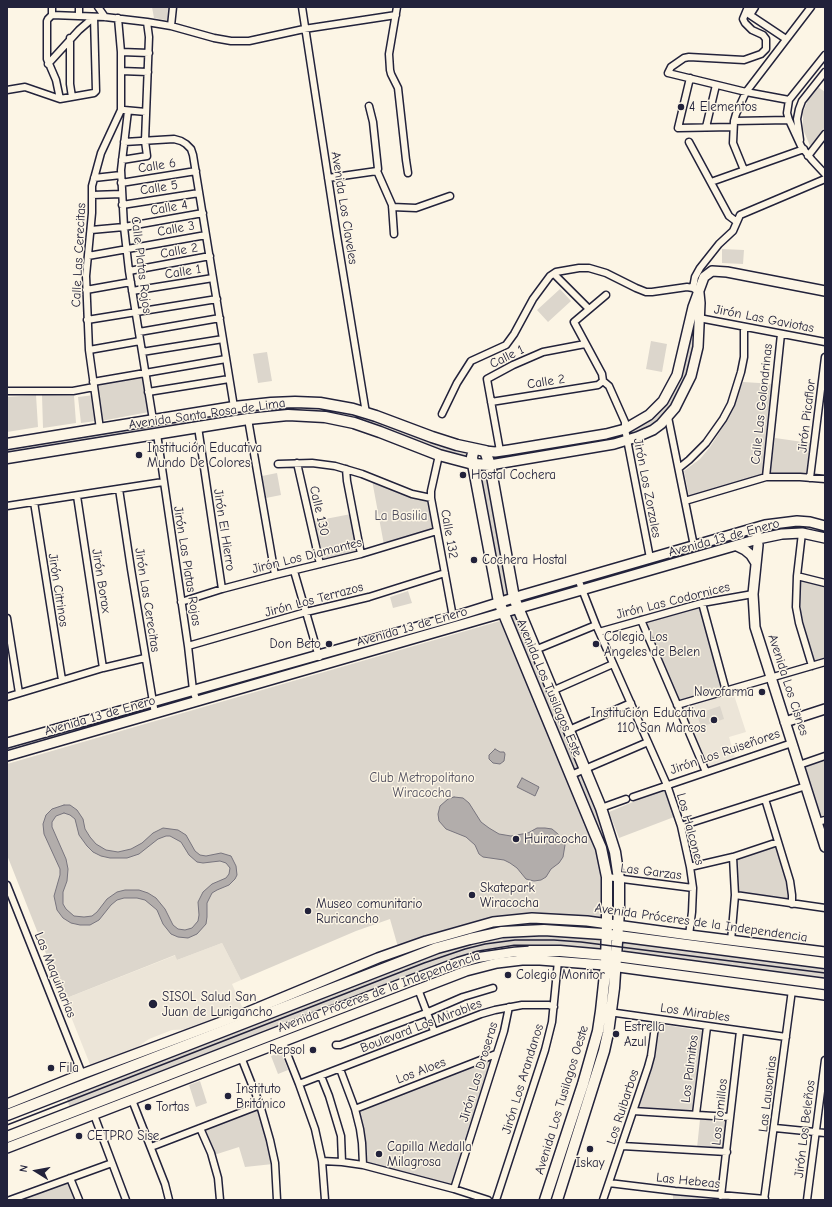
<!DOCTYPE html>
<meta charset="utf-8">
<style>
body{margin:0}
#map{position:relative;width:832px;height:1207px;overflow:hidden;background:#fcf5e5;font-family:"Comic Neue",sans-serif}
canvas{display:block}
.frame{position:absolute;inset:0;border:8px solid #22223b;pointer-events:none}
.north{position:absolute;left:16px;top:1151px;width:40px;height:40px;-webkit-text-stroke:3px #fcf5e5;paint-order:stroke;rotate:281deg;font-size:11px;font-weight:700;line-height:16px;text-align:center;color:#22223b}
.north::after{content:'';display:block;margin:auto;width:14px;height:18px;background:#22223b;clip-path:polygon(50% 0,100% 100%,50% 72%,0 100%)}
</style>
<div id="map">
<canvas width="832" height="1207"></canvas>
<div class="frame"></div>
<div class="north">N</div>
</div>
<script>
const ctx = document.querySelector('canvas').getContext('2d');
ctx.lineJoin = 'round';
function fillPath(path, color) { ctx.fillStyle = color; ctx.fill(path, 'evenodd'); }
const shape = rows => new Path2D(rows.map(r => 'M' + r).join(''));
function trace(path, color, width, dash) { ctx.strokeStyle = color; ctx.lineWidth = width; ctx.lineCap = dash ? 'butt' : 'round'; ctx.setLineDash(dash || []); ctx.stroke(path); }
function label(font, color, halo, rows, align = 'center') {
  ctx.font = font + ' "Comic Neue",sans-serif'; ctx.lineWidth = 3; ctx.setLineDash([]); ctx.textBaseline = 'middle'; ctx.strokeStyle = halo; ctx.fillStyle = color; for (const [text, x, y, turn = 0] of rows) {
    ctx.save(); ctx.translate(x, y); ctx.rotate((+turn || 0) * Math.PI / 180); ctx.textAlign = isNaN(turn) ? turn : align; if (halo) ctx.strokeText(text, 0, 0); ctx.fillText(text, 0, 0); ctx.restore();
  }
}
const built = shape([
 [733,692,746,732,729,737,735,758,710,768,706,766,681,707],
 [222,943,241,980,232,984,243,1009,191,1029,172,1030,149,1039,132,1051,91,1067,64,999,176,955,177,960]
]);
const green = shape([
 [152,7,172,7,171,21,154,18],
 [818,87,825,92,825,127,810,146,803,129,803,112,808,100],
 [722,249,744,250,743,264,722,263],
 [560,289,571,301,548,322,537,310],
 [695,301,696,338,691,369,671,410,651,428,630,435,629,431,665,402],
 [651,341,667,344,662,372,646,369],
 [267,352,272,381,258,383,253,354],
 [143,376,149,412,101,421,96,383],
 [743,382,775,384,765,474,689,496,684,471,700,459,710,447,724,425],
 [36,395,38,427,7,432,7,397],
 [42,395,74,396,76,423,43,428],
 [94,395,96,421,81,423,78,397],
 [271,405,340,409,469,452,468,458,310,413,7,455,7,447],
 [622,433,623,439,495,461,493,460,492,455],
 [775,438,810,443,806,475,770,473],
 [484,470,486,473,508,595,502,598,479,471],
 [277,473,281,495,266,498,262,476],
 [372,480,430,500,435,529,384,545],
 [351,514,358,551,324,560,315,521],
 [799,524,825,528,825,535,760,535,760,531,761,528],
 [751,531,755,536,586,585,584,581],
 [800,580,825,587,825,658,814,662,801,613,800,599],
 [408,591,412,603,393,608,390,597],
 [495,607,498,611,322,663,321,658],
 [700,607,721,688,679,701,645,623],
 [515,614,579,766,578,768,573,771,508,615],
 [500,621,598,854,602,871,602,919,523,915,398,947,390,919,356,931,241,980,222,943,177,960,175,955,64,999,7,855,7,764],
 [313,660,314,664,204,696,202,693,202,690],
 [149,705,150,711,7,754,7,745],
 [720,706,724,719,701,727,697,714],
 [825,761,825,817,819,819,804,767],
 [581,775,583,776,605,827,615,872,607,871,576,777],
 [664,789,674,817,619,838,609,812],
 [775,846,783,870,789,898,788,900,737,893,736,858],
 [514,921,602,926,597,929,542,925,501,928,402,957,401,954,401,952],
 [518,934,561,934,603,937,602,952,508,949,70,1108,65,1094,442,950,490,938],
 [624,940,825,966,825,981,622,955],
 [398,955,400,959,7,1111,7,1107],
 [622,961,825,987,825,991,622,964],
 [659,1024,703,1031,693,1111,638,1108,649,1076,655,1052],
 [281,1052,288,1070,278,1074,271,1056],
 [493,1058,451,1186,365,1163,357,1110],
 [200,1081,207,1103,196,1107,189,1085],
 [259,1108,273,1164,245,1167,239,1147,214,1155,204,1130],
 [700,1119,728,1120,725,1149,697,1148],
 [69,1182,76,1200,19,1200],
 [673,1194,732,1200,673,1200]
]);
const water = shape([
 [495,749,500,752,504,752,505,754,504,761,500,764,493,763,489,759,489,755,495,749],
 [522,778,539,787,535,796,517,787,522,778],
 [454,797,463,798,469,803,481,822,489,828,499,834,511,836,528,833,537,828,545,828,552,829,558,834,563,841,565,845,563,857,559,863,551,869,546,877,541,880,534,881,526,879,517,868,510,863,504,860,483,857,479,854,475,845,466,837,446,829,439,821,438,814,440,806,448,799,454,797],
 [64,805,70,805,77,810,83,819,85,829,90,837,96,844,106,850,118,852,131,849,142,843,153,833,163,828,178,830,186,835,195,851,200,855,206,856,221,853,231,856,236,866,237,875,235,879,229,885,217,890,212,893,207,903,207,917,206,924,197,934,188,938,178,937,171,934,163,924,157,910,145,900,137,898,124,898,117,900,111,905,99,920,90,925,80,925,71,923,63,918,57,910,54,896,60,875,60,869,44,834,43,824,46,815,52,809,64,805],
 [64,813,70,815,75,819,79,835,87,846,93,852,101,856,110,858,127,858,139,854,158,839,166,836,170,836,181,842,189,855,197,862,203,863,220,861,226,863,230,868,229,874,226,878,212,884,203,892,198,902,199,915,198,921,192,928,185,930,178,929,173,925,165,909,156,898,148,893,139,890,125,890,117,892,107,899,97,912,92,916,84,917,74,916,66,909,63,904,63,892,67,881,68,869,66,859,52,827,52,822,56,816,64,813]
]);
const street = shape([
 [79,7,79,16],
 [98,7,105,17],
 [302,7,337,236,366,413],
 [397,7,389,54,390,70,391,74,398,88,406,160,408,173],
 [748,7,743,19,745,23,752,30,763,35,766,39,766,49,761,54,744,60,689,57,684,58,671,67,668,73,746,92,789,100],
 [755,7,750,15,786,39],
 [52,15,52,7],
 [171,26,173,7],
 [70,38,70,84,72,97],
 [121,52,149,53],
 [825,55,789,100,787,113,789,120,801,146,812,160,825,174],
 [48,64,79,30,94,17],
 [121,71,148,72],
 [690,78,678,128,733,127],
 [7,90,25,87,60,99,94,93,96,91,94,17],
 [60,99,56,80,47,59,47,21,48,19,52,15,105,17,147,22,171,26,214,38,231,41,249,41,304,29,396,15],
 [124,110,146,112],
 [128,111,121,170,124,227,129,271,153,420],
 [734,121,789,120],
 [706,127,716,85],
 [800,140,797,119,799,109,802,101,825,72],
 [124,142,174,139,181,141,186,144,191,149,193,155,234,407],
 [689,142,729,216,737,222],
 [808,156,825,134],
 [122,160,147,156,145,141,149,37,147,22],
 [744,170,733,143,734,121,736,114,746,92,811,7],
 [377,171,392,205,394,234],
 [94,178,121,175],
 [328,178,377,171,378,169,373,122,369,106],
 [711,182,804,149],
 [121,183,196,171],
 [92,195,122,194],
 [122,205,199,193],
 [392,207,416,208,450,196],
 [91,230,124,227,203,213],
 [88,256,206,235],
 [129,271,210,256],
 [554,274,589,309],
 [693,288,695,277,700,268,719,244,733,231,740,215,825,179],
 [86,290,131,282],
 [132,291,213,278],
 [606,295,574,322,602,374,603,381,609,386,625,422,625,429,650,558],
 [699,318,825,342],
 [87,320,217,299],
 [139,332,220,318],
 [89,350,140,341],
 [142,352,223,339],
 [93,382,226,359],
 [7,391,73,391,94,387],
 [148,392,229,379],
 [491,402,598,385,603,381],
 [442,414,457,383,471,361,506,345,514,334,533,299,550,276,556,272,579,268,589,268,606,273,636,288,646,292,652,292,687,287,693,288,699,292],
 [668,417,694,546],
 [248,419,275,575],
 [198,427,222,589],
 [100,429,89,350,86,276,92,213,92,186,101,153,121,110,121,52,118,18],
 [157,434,188,646,193,690,197,702],
 [500,451,487,379,513,365,543,352,585,344],
 [439,455,431,491,431,498,453,617],
 [297,463,320,564],
 [278,464,312,463,335,466,362,474,412,494,431,498],
 [679,468,689,460,706,443,723,419,731,404,741,372,744,357,744,327],
 [346,469,347,481,361,554],
 [766,477,781,334],
 [810,478,825,357],
 [119,489,131,569,155,714],
 [77,496,103,668],
 [685,501,766,477,800,477,825,479],
 [34,502,62,680],
 [7,506,163,482],
 [802,533,797,576,796,607,799,623,812,666],
 [294,571,319,657],
 [797,576,825,583],
 [578,579,596,625,667,785,681,826,690,867,693,888,692,912,689,935],
 [181,602,222,589,275,575,361,554,437,531],
 [702,603,726,691],
 [7,618,19,693],
 [641,620,706,772],
 [599,632,702,603,753,594],
 [188,646,306,612,369,597,445,573],
 [535,650,596,625],
 [552,691,613,664],
 [7,697,103,668,145,658],
 [677,705,825,662],
 [569,730,631,703],
 [799,765,825,756],
 [571,775,648,742],
 [633,797,792,743],
 [765,799,790,881,792,895,792,904],
 [601,808,626,799],
 [817,822,825,820],
 [681,826,806,786],
 [690,867,733,857,778,842],
 [607,877,693,888],
 [7,885,82,1074],
 [735,895,825,908],
 [731,941,735,895,733,857],
 [418,989,434,1031],
 [609,1012,786,1037],
 [282,1041,299,1084,315,1129,322,1161,325,1200],
 [336,1045,340,1045,426,1013,463,997,493,988],
 [241,1057,260,1105,270,1140,275,1163,277,1200],
 [340,1069,355,1109,360,1129,362,1143,363,1165],
 [321,1076,329,1096,341,1136,342,1162],
 [299,1084,481,1014,495,1010,522,1005,549,1005,554,1007],
 [132,1100,165,1184,169,1200],
 [355,1109,496,1054],
 [633,1111,730,1117],
 [696,1114,707,1027],
 [94,1115,126,1200],
 [200,1128,211,1153,218,1178,220,1200],
 [775,1128,825,1133],
 [622,1146,727,1152],
 [151,1147,260,1105],
 [322,1161,342,1162,363,1165,454,1189,488,1200],
 [70,1178,79,1200],
 [609,1183,675,1191,765,1199],
 [454,1189,504,1031,509,1007],
 [721,1196,740,1031],
 [10,1200,112,1163],
 [496,1200,545,1050,552,1022,558,961],
 [603,1200,648,1067,651,1056,656,1019],
 [764,1200,792,990],
 [807,1200,825,1060]
]);
const secondary = shape([
 [485,451,495,452,509,450,606,434,625,429,649,415,663,401,677,375,693,307,704,277,712,271,727,272,825,291],
 [490,465,614,444,637,437,653,430,661,424,675,408,691,376,698,347,700,303,699,293],
 [757,535,758,545,753,594,755,627,825,847],
 [737,546,745,550,751,555,756,563],
 [785,722,825,709],
 [7,743,453,617,523,595,765,525,797,521,810,522,825,526],
 [7,756,758,539,782,534,802,533,825,538],
 [7,1104,82,1074,248,1012,378,958,426,941,493,922,532,918,587,921,689,935,825,952],
 [7,1148,466,971,497,963,522,960,540,960,604,965,825,995]
]);
const primary = shape([
 [7,444,234,407,271,403,295,402,320,403,353,409,376,416,432,437,457,445,485,451,490,465,514,598,601,808,615,852,619,879,619,911,614,988,608,1033,604,1051,557,1200],
 [474,449,472,457,473,464,499,602,595,834,601,848,607,877,607,923,606,965,601,1011,598,1031,583,1084,545,1200],
 [7,458,248,419,288,415,325,417,354,423,380,432,439,455,473,464,490,465],
 [7,1115,437,948,470,939,502,932,544,930,603,934,825,963],
 [7,1137,410,981,458,963,478,957,515,951,560,951,616,956,825,984]
]);
const rail = shape([
 [473,953,514,947,528,946],
 [7,1125,424,963,465,949,485,944,515,940,554,940,581,942,825,973]
]);
const markers = [
 [681,107,4,"#22223b"],
 [139,455,4,"#22223b"],
 [463,475,4,"#22223b"],
 [474,560,4,"#22223b"],
 [329,644,4,"#22223b"],
 [596,644,4,"#22223b"],
 [762,692,4,"#22223b"],
 [714,720,4,"#22223b"],
 [516,839,4,"#22223b"],
 [472,895,4,"#22223b"],
 [308,911,4,"#22223b"],
 [508,975,4,"#22223b"],
 [153,1004,5,"#22223b"],
 [616,1034,4,"#22223b"],
 [313,1050,4,"#22223b"],
 [51,1068,4,"#22223b"],
 [228,1096,4,"#22223b"],
 [148,1107,4,"#22223b"],
 [79,1136,4,"#22223b"],
 [590,1149,4,"#22223b"],
 [379,1154,4,"#22223b"]
];
const poiNames = [
 ["4 Elementos",689,107],
 ["Institución Educativa",147,448],
 ["Mundo De Colores",147,463],
 ["Hostal Cochera",471,475],
 ["Cochera Hostal",482,560],
 ["Colegio Los",604,637],
 ["Angeles de Belen",604,652],
 ["Don Beto",321,644,"right"],
 ["Novofarma",754,692,"right"],
 ["Institución Educativa",706,713,"right"],
 ["110 San Marcos",706,728,"right"],
 ["Huiracocha",524,839],
 ["Skatepark",480,888],
 ["Wiracocha",480,903],
 ["Museo comunitario",316,904],
 ["Ruricancho",316,919],
 ["Colegio Monitor",516,975],
 ["SISOL Salud San",162,997],
 ["Juan de Lurigancho",162,1012],
 ["Estrella",624,1027],
 ["Azul",624,1042],
 ["Repsol",305,1050,"right"],
 ["Fila",59,1068],
 ["Instituto",236,1089],
 ["Británico",236,1104],
 ["Tortas",156,1107],
 ["CETPRO Sise",87,1136],
 ["Capilla Medalla",387,1147],
 ["Milagrosa",387,1162],
 ["Iskay",590,1163,"center"]
];
const streetNames = [
 ["Calle 6",157,166,-9],
 ["Calle 5",159,188,-9],
 ["Calle 4",169,208,-10],
 ["Avenida Los Claveles",344,208,81],
 ["Calle 3",176,229,-10],
 ["Calle 2",179,251,-10],
 ["Calle Las Cerecitas",79,255,-87],
 ["Calle Platas Rojos",141,265,83],
 ["Calle 1",183,272,-9],
 ["Jirón Las Gaviotas",764,319,11],
 ["Calle 1",507,357,-26],
 ["Calle 2",546,382,-9],
 ["Calle Las Golondrinas",762,404,-84],
 ["Avenida Santa Rosa de Lima",207,414,-8],
 ["Jirón Picaflor",807,416,-83],
 ["Jirón Los Zorzales",647,488,79],
 ["Calle 130",319,511,77],
 ["Jirón El Hierro",224,530,81],
 ["Calle 132",449,534,80],
 ["Avenida 13 de Enero",724,538,-15],
 ["Jirón Los Diamantes",307,556,-14],
 ["Jirón Las Platas Rojas",187,566,81],
 ["Jirón Borax",101,581,81],
 ["Jirón Citrinos",58,590,81],
 ["Jirón Las Cerecitas",147,600,81],
 ["Jirón Los Terrazos",314,600,-15],
 ["Jirón Las Codornices",673,601,-14],
 ["Avenida 13 de Enero",412,627,-16],
 ["Avenida Los Cisnes",788,685,72],
 ["Avenida Los Tusilagos Este",549,688,67],
 ["Avenida 13 de Enero",100,716,-16],
 ["Jirón Los Ruiseñores",725,752,-19],
 ["Los Halcones",690,829,75],
 ["Las Garzas",651,872,7],
 ["Avenida Próceres de la Independencia",701,923,8],
 ["Las Maquinarias",55,975,68],
 ["Avenida Próceres de la Independencia",379,992,-20],
 ["Los Mirables",695,1013,8],
 ["Boulevard Los Mirables",421,1026,-21],
 ["Los Palmitos",690,1069,-83],
 ["Los Aloes",421,1071,-21],
 ["Jirón Las Droseras",479,1072,-73],
 ["Jirón Los Arandanos",523,1079,-73],
 ["Las Lausonias",768,1094,-83],
 ["Avenida Los Tusilagos Oeste",562,1100,-73],
 ["Los Ruibarbos",623,1107,-72],
 ["Los Tomillos",720,1112,-84],
 ["Jirón Los Beleños",805,1129,-83],
 ["Las Hebeas",688,1181,6]
];
const parkNames = [
 ["La Basilia",401,516],
 ["Club Metropolitano",422,778],
 ["Wiracocha",422,793]
];
fillPath(built, '#ece5d8');
fillPath(green, '#dcd6cc');
fillPath(water, '#b2adab');
trace(water, '#78757e', 1);
trace(street, '#22223b', 9);
trace(secondary, '#22223b', 12);
trace(primary, '#22223b', 13);
trace(street, '#fcf5e5', 6);
trace(secondary, '#fcf5e5', 9);
trace(primary, '#fcf5e5', 10);
trace(rail, '#22223b', 1.5);
for (const [x, y, r, color] of markers) { const dot = new Path2D(); dot.arc(x, y, r, 0, 2 * Math.PI); ctx.fillStyle = color; ctx.fill(dot); trace(dot, '#fcf5e5', 1.5); }
label('13px', '#22223b', '#fcf5e5', poiNames, 'left');
label('13px', '#22223b', '#fcf5e5', streetNames);
label('13px', '#504f5f', '#fcf5e5', parkNames);
</script>
